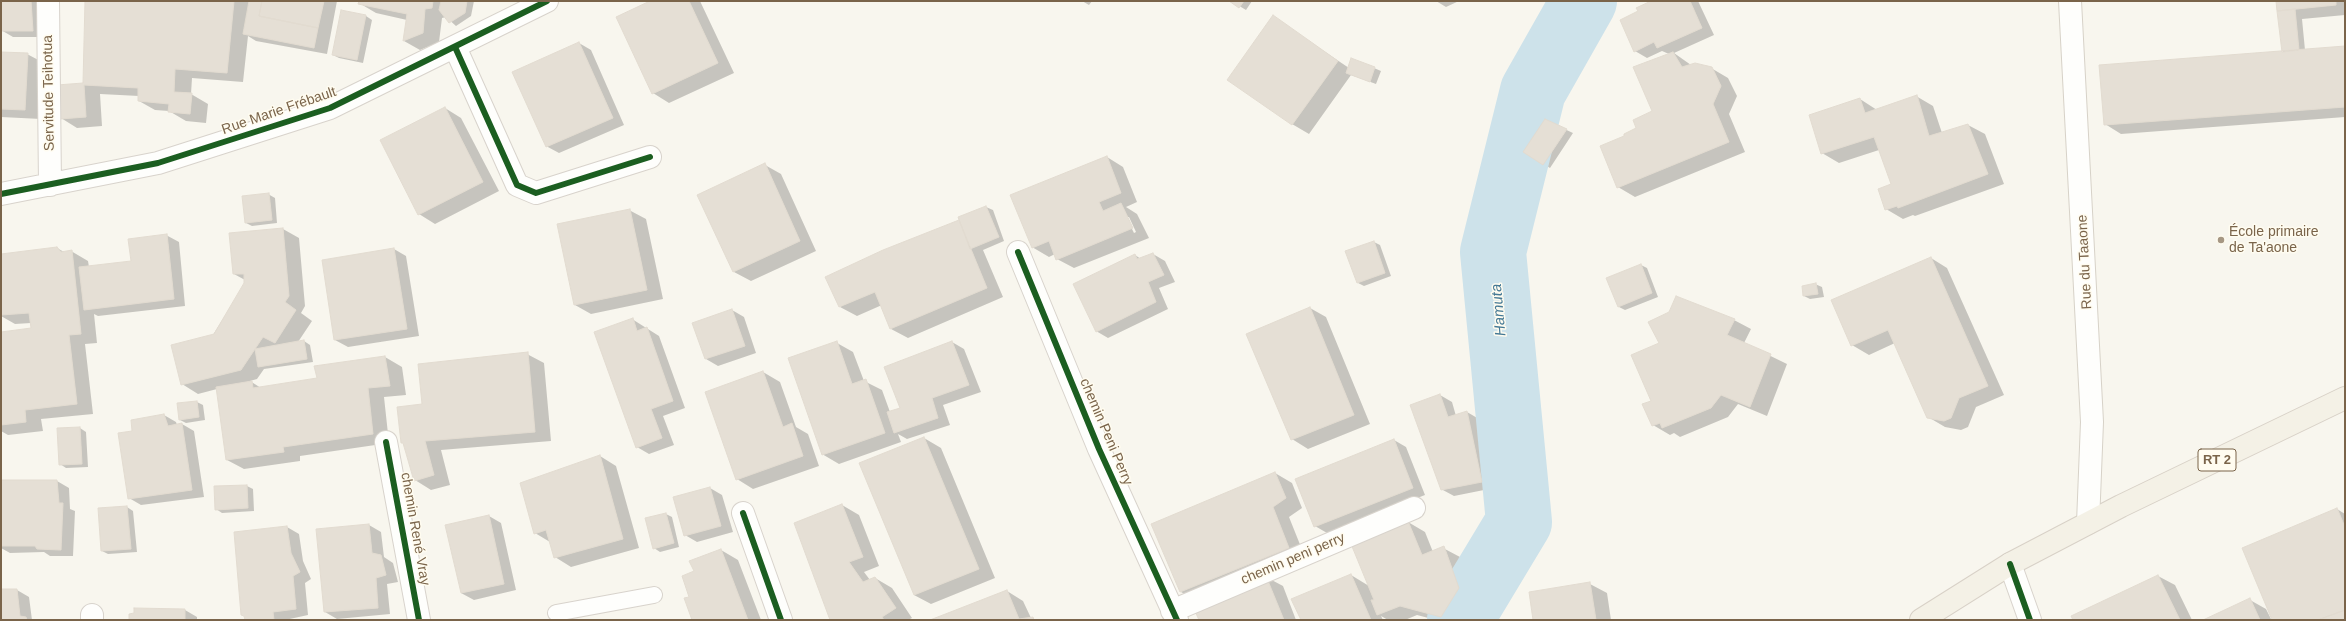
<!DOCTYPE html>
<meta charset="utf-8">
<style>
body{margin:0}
#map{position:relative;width:2346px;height:621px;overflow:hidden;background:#f8f6ee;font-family:Helvetica,sans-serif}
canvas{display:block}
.frame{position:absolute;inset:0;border:2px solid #7a644a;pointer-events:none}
</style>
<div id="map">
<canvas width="2346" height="621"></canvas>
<div class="frame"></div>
</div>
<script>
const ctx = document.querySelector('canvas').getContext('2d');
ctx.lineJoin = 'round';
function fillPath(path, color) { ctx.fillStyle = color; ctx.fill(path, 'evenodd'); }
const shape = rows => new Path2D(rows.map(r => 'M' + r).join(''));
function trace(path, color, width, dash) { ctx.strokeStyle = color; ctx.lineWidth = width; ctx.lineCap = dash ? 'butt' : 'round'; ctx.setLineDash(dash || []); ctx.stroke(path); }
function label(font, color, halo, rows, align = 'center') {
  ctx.font = font + ' Helvetica,sans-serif'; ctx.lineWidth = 3; ctx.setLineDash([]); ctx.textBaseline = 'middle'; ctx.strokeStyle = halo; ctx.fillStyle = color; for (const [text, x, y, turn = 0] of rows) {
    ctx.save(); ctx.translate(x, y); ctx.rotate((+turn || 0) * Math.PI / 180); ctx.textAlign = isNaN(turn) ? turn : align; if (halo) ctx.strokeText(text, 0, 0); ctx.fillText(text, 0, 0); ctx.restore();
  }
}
const shadow = shape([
 [1,1,42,1,45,37,13,37,1,30],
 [86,1,337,1,327,54,256,41,248,36,243,82,192,78,191,94,208,104,206,123,186,121,169,111,155,110,139,101,139,96,100,94,102,126,77,128,61,118,84,84],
 [360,1,474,1,471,16,456,26,446,17,442,18,439,42,420,50,404,41,407,20,376,13,359,3],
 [653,1,700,1,734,73,669,103,653,93],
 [1082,1,1092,1,1089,5],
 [1231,1,1252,1,1246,10],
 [1436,1,1459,1,1446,7],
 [1653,1,1698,1,1714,35,1674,53,1691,65,1711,68,1728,78,1737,96,1729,114,1745,152,1635,197,1618,187,1625,137,1637,129,1653,112,1669,54,1662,51,1647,58,1635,51,1639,12],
 [2277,1,2345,1,2345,15,2302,19,2305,50,2345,47,2345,117,2121,134,2105,124,2283,52],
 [342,11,366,16,372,20,363,63,339,58,333,55],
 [1273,17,1349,68,1374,68,1381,71,1376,84,1351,75,1309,134,1292,124],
 [579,43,591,50,624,125,559,153,546,146],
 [1,53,27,54,44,63,41,119,1,117],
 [1916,96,1933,106,1942,133,1968,125,1985,134,2004,184,1915,216,1913,215,1903,219,1886,209,1892,184,1879,150,1839,163,1822,153,1860,99,1877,110],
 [445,108,461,118,499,191,435,224,419,214],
 [1545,120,1573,133,1550,168,1524,152],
 [1107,157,1123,167,1137,202,1126,207,1137,214,1149,238,1074,268,1057,259,1055,254,1049,257,1032,247],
 [1126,217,1129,217,1136,232,1134,233],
 [765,165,781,174,816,251,751,281,734,272,698,195],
 [268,194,275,198,277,223,252,226,246,223],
 [986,207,993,210,1004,241,983,250,1003,297,908,338,891,329,882,305,857,316,840,307,959,221,961,223,960,218],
 [629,210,646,219,663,299,591,314,575,305],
 [283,229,299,238,305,306,301,313,312,321,298,342,304,341,310,345,313,362,264,369,257,379,250,381,261,388,318,379,316,367,385,357,402,367,406,395,384,397,389,443,300,456,300,461,244,469,227,460,217,389,198,394,182,384,245,284,245,280,234,274],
 [166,235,179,242,185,306,98,316,94,314,97,343,85,344,93,414,41,419,43,431,8,435,1,431,1,333,32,329,31,323,15,324,1,316,1,255,57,248,64,252,71,251,88,261,89,267,133,262],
 [1374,242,1380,245,1391,276,1364,286,1358,283],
 [394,249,406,256,419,336,348,347,335,340],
 [1153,254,1165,261,1175,282,1159,288,1168,309,1108,338,1096,331,1135,255,1141,259],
 [1931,258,1947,268,2004,395,1976,407,1968,427,1961,430,1945,427,1928,417,1895,343,1869,355,1852,345],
 [1641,265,1647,268,1658,297,1625,310,1619,307,1607,278],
 [1815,284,1822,287,1824,297,1810,299,1804,296],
 [1310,308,1326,317,1370,424,1308,449,1292,439],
 [732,310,744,317,756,353,718,366,706,359],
 [632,319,659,336,685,408,663,416,674,445,649,454,637,447],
 [1734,320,1751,329,1744,343,1787,364,1767,416,1738,404,1728,417,1680,437,1674,433,1670,435,1653,425,1652,401],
 [952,342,964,349,981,392,943,405,950,425,907,439,898,434,901,442,839,464,822,454,837,343,853,352,864,381,882,390,890,412,901,408],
 [527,354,544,363,551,441,441,450,450,485,431,490,415,480,424,405],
 [763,372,780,382,796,427,808,434,819,466,753,489,737,479],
 [1440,395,1452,402,1456,416,1467,412,1479,419,1494,488,1454,496,1441,489],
 [197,402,203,405,205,420,186,423,180,420],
 [164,415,176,422,177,425,182,424,194,431,204,497,141,505,129,498,133,432],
 [80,428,86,432,88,467,66,468,60,464],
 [924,438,941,448,995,578,931,604,914,595],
 [1394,440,1406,447,1425,495,1327,533,1315,526],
 [600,456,616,466,639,548,571,567,555,557,550,542,535,533],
 [1275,473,1292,483,1302,508,1289,517,1305,557,1197,601,1181,592],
 [1,481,57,481,69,488,70,509,75,511,73,556,50,556,44,552,10,553,1,548],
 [247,486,253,489,254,511,222,513,216,509],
 [710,488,722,495,733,532,697,542,685,535],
 [842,505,859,515,879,566,864,572,870,580,875,578,892,588,912,618,908,620,831,620],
 [127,507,133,511,137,552,108,554,102,551],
 [2337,509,2345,514,2345,620,2206,620,2250,600,2266,609,2271,619,2273,619],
 [666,514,672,517,679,547,660,552,654,548],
 [489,516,501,523,516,590,474,600,461,593],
 [1408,522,1425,532,1433,552,1443,548,1460,557,1476,598,1462,620,1436,620,1417,615,1405,620,1388,620,1381,616,1383,620,1302,620,1351,575,1369,586],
 [369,525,381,532,384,557,393,563,398,582,387,584,390,614,337,619,325,612],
 [287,527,299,534,303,561,311,579,305,583,308,615,285,620,246,620],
 [721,550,738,560,761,620,693,620,691,597,695,572],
 [2158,576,2175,585,2192,620,2074,620],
 [1266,577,1283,586,1296,620,1200,620],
 [1590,584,1607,593,1611,620,1534,620],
 [1,590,17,590,29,597,32,620,1,620],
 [1007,591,1023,601,1031,618,1036,620,933,620],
 [135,609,185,610,197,617,197,620,130,620,135,614]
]);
const river = shape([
 [1460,620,1519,522,1493,252,1533,91,1584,1]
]);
const building = shape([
 [1,1,31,1,33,31,1,31,1,1],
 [85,1,234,1,227,73,175,69,174,92,192,93,190,114,168,112,169,104,138,101,138,88,84,85,86,117,60,119,57,85,83,83,85,1],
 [249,1,262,1,259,16,318,28,314,48,243,34,249,1],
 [262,1,324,1,318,28,259,16,262,1],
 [359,1,433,1,432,8,425,9,423,33,403,41,407,14,358,4,359,1],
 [441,1,467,1,465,13,449,23,439,10,441,1],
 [650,1,689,1,718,63,652,94,616,17,650,1],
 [1229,1,1244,1,1239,8,1229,1],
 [1651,1,1690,1,1702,28,1657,48,1654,42,1634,52,1620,20,1638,11,1636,8,1651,1],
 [2276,1,2336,1,2336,5,2277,11,2276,1],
 [2295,9,2299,50,2282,52,2277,11,2295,9],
 [341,10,366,15,357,60,332,55,341,10],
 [1273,15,1338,61,1292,125,1227,80,1273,15],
 [579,42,613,118,546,147,512,72,579,42],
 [2345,46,2345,107,2104,125,2099,65,2345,46],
 [1,52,28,53,25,110,1,109,1,52],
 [1673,52,1682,67,1695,63,1712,67,1721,86,1713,104,1729,142,1617,188,1600,146,1624,136,1624,134,1636,128,1633,120,1652,111,1633,67,1673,52],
 [1351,58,1375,67,1370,82,1346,73,1351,58],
 [1917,95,1929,136,1968,124,1988,174,1898,208,1897,206,1885,210,1878,189,1891,184,1874,137,1821,154,1809,115,1860,98,1865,113,1917,95],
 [445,107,483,182,418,215,380,140,445,107],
 [1545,119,1567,129,1543,165,1523,152,1545,119],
 [1107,156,1121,193,1099,202,1103,211,1121,203,1133,228,1056,260,1049,241,1032,248,1010,195,1107,156],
 [765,163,800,241,733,272,697,195,765,163],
 [269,193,272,220,245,223,242,196,269,193],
 [986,206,999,237,970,249,958,217,986,206],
 [630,209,647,290,574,305,557,224,630,209],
 [959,220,987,288,890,329,875,292,839,307,825,277,883,250,959,220],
 [283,228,289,296,285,302,296,310,275,343,263,337,241,370,181,385,171,345,214,334,244,283,244,274,233,274,229,233,283,228],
 [167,234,174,299,84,310,79,267,131,261,128,239,167,234],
 [1374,241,1385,273,1357,283,1345,251,1374,241],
 [57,247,61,252,72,250,81,334,69,335,77,404,25,410,26,422,1,425,1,332,31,328,29,313,1,315,1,254,57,247],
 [394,248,407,329,334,340,322,260,394,248],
 [1153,253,1164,275,1148,282,1156,302,1096,332,1073,284,1135,254,1137,259,1153,253],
 [1931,257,1988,386,1959,398,1951,418,1944,421,1927,418,1888,330,1851,346,1831,300,1931,257],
 [1641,264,1652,293,1618,307,1606,278,1641,264],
 [1816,283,1818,294,1803,296,1802,286,1816,283],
 [1676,296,1735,319,1727,335,1771,354,1750,407,1721,395,1711,408,1662,428,1660,423,1652,426,1642,404,1651,401,1631,355,1659,343,1648,322,1669,312,1676,296],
 [1310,307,1354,415,1291,440,1246,334,1310,307],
 [732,309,745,346,705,359,692,323,732,309],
 [633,318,637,331,647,327,673,401,651,409,662,438,636,448,594,332,633,318],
 [304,340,307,359,258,367,255,349,304,340],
 [837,341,852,384,866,379,885,433,822,455,788,358,837,341],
 [952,341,969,385,932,398,938,418,894,433,887,412,900,408,884,367,952,341],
 [528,352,535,432,425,441,434,475,414,481,403,443,401,443,397,407,422,404,418,364,528,352],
 [385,356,390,386,368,388,373,434,283,447,284,452,226,460,216,387,252,381,253,388,317,378,314,366,385,356],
 [763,371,783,427,792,423,803,456,736,480,705,392,763,371],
 [1440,394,1448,417,1467,411,1482,482,1441,490,1410,405,1440,394],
 [197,401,199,417,179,420,177,403,197,401],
 [164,414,168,426,182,423,192,490,128,499,118,433,132,431,131,420,164,414],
 [80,427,82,464,59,465,57,428,80,427],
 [924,437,979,569,914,595,859,463,924,437],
 [1394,439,1413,488,1314,527,1295,479,1394,439],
 [600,455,623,539,554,558,546,530,534,534,520,483,600,455],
 [1275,472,1286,498,1273,507,1289,548,1180,592,1151,524,1275,472],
 [1,480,57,480,59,503,63,503,61,550,37,549,35,546,1,546,1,480],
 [247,485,248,508,215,510,214,486,247,485],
 [710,487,721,526,684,536,673,497,710,487],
 [842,504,863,557,849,562,863,582,875,577,896,608,882,617,884,620,830,620,794,523,842,504],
 [127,506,131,549,101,551,98,508,127,506],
 [2337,508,2345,527,2345,610,2318,620,2272,620,2242,548,2337,508],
 [666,513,674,543,653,549,645,518,666,513],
 [489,515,504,584,461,593,445,525,489,515],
 [1408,521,1422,555,1444,546,1459,588,1441,617,1400,606,1377,615,1371,600,1374,600,1351,544,1408,521],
 [369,524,372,553,381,555,386,575,376,578,378,608,324,612,316,529,369,524],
 [287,526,291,553,300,572,293,576,296,609,273,612,274,620,245,620,244,616,241,615,234,532,287,526],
 [721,549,748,620,692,620,684,598,689,597,682,576,694,571,689,561,721,549],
 [1351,574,1371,620,1301,620,1291,599,1351,574],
 [2158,575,2180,620,2073,620,2071,616,2158,575],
 [1266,576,1284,620,1199,620,1193,607,1266,576],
 [1590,582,1596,620,1533,620,1529,592,1590,582],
 [1,589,17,589,20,616,26,617,27,620,1,620,1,589],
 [1007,590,1019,619,1033,617,1034,620,930,620,1007,590],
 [2250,598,2260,620,2203,620,2250,598],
 [134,608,185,609,185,620,129,620,129,614,134,613,134,608],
 [2345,610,2345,620,2320,619,2345,610]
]);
const service = shape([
 [556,613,654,595]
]);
const minor = shape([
 [48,1,50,185],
 [455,47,517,185,536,193,650,157],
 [1,194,158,163,330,108,547,1],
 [1018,252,1099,449,1177,620],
 [386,442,419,620],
 [743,513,781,620],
 [2010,564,2030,620],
 [1172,611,1414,508],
 [92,615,92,620]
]);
const secondary = shape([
 [2070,1,2092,422,2088,523]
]);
const primary = shape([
 [1921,620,2010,564,2121,506,2345,398]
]);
const cycleway = shape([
 [455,47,517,185,536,193,650,157],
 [1,194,158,163,330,108,547,1],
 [1018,252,1099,449,1177,620],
 [386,442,419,620],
 [743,513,781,620],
 [2010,564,2030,620]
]);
const markers = [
 [2221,240,4,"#a69783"]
];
const shields = [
 [2217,460,38]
];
const shieldNames = [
 ["RT 2",2217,460]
];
const streetNames = [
 ["Servitude Teihotua",49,93,-91],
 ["Rue Marie Frébault",279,111,-19],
 ["Rue du Taaone",2085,262,-93],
 ["chemin Peni Perry",1106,432,67],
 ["chemin René Vray",415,529,80],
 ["chemin peni perry",1293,559,-23]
];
const poiNames = [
 ["École primaire",2229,232],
 ["de Ta'aone",2229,248]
];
const waterNames = [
 ["Hamuta",1499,310,-95]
];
fillPath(shadow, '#0003');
trace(river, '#cde2ea', 66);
fillPath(building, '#e5dfd5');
trace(building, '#e2dbd0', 1);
trace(service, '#d8d3cc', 18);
trace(minor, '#d8d3cc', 24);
trace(secondary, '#d7d2c8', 24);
trace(primary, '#d8d1c7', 24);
trace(service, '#fefefc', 16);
trace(minor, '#fefefc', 22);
trace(secondary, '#fefefc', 22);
trace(primary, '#f4f1e6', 22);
trace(cycleway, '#1b5e20', 6);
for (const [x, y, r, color] of markers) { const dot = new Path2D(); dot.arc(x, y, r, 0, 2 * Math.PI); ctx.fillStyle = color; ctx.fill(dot); trace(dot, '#fffcf0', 1.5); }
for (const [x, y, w] of shields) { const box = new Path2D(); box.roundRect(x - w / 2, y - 11, w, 22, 3); ctx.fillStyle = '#fffcf0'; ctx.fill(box); trace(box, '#7a644a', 1); }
label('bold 13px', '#7a644a', null, shieldNames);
label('14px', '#7a644a', '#fffcf0', streetNames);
label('14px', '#7a644a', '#fffcf0', poiNames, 'left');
label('italic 15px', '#457995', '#fffcf0', waterNames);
</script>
